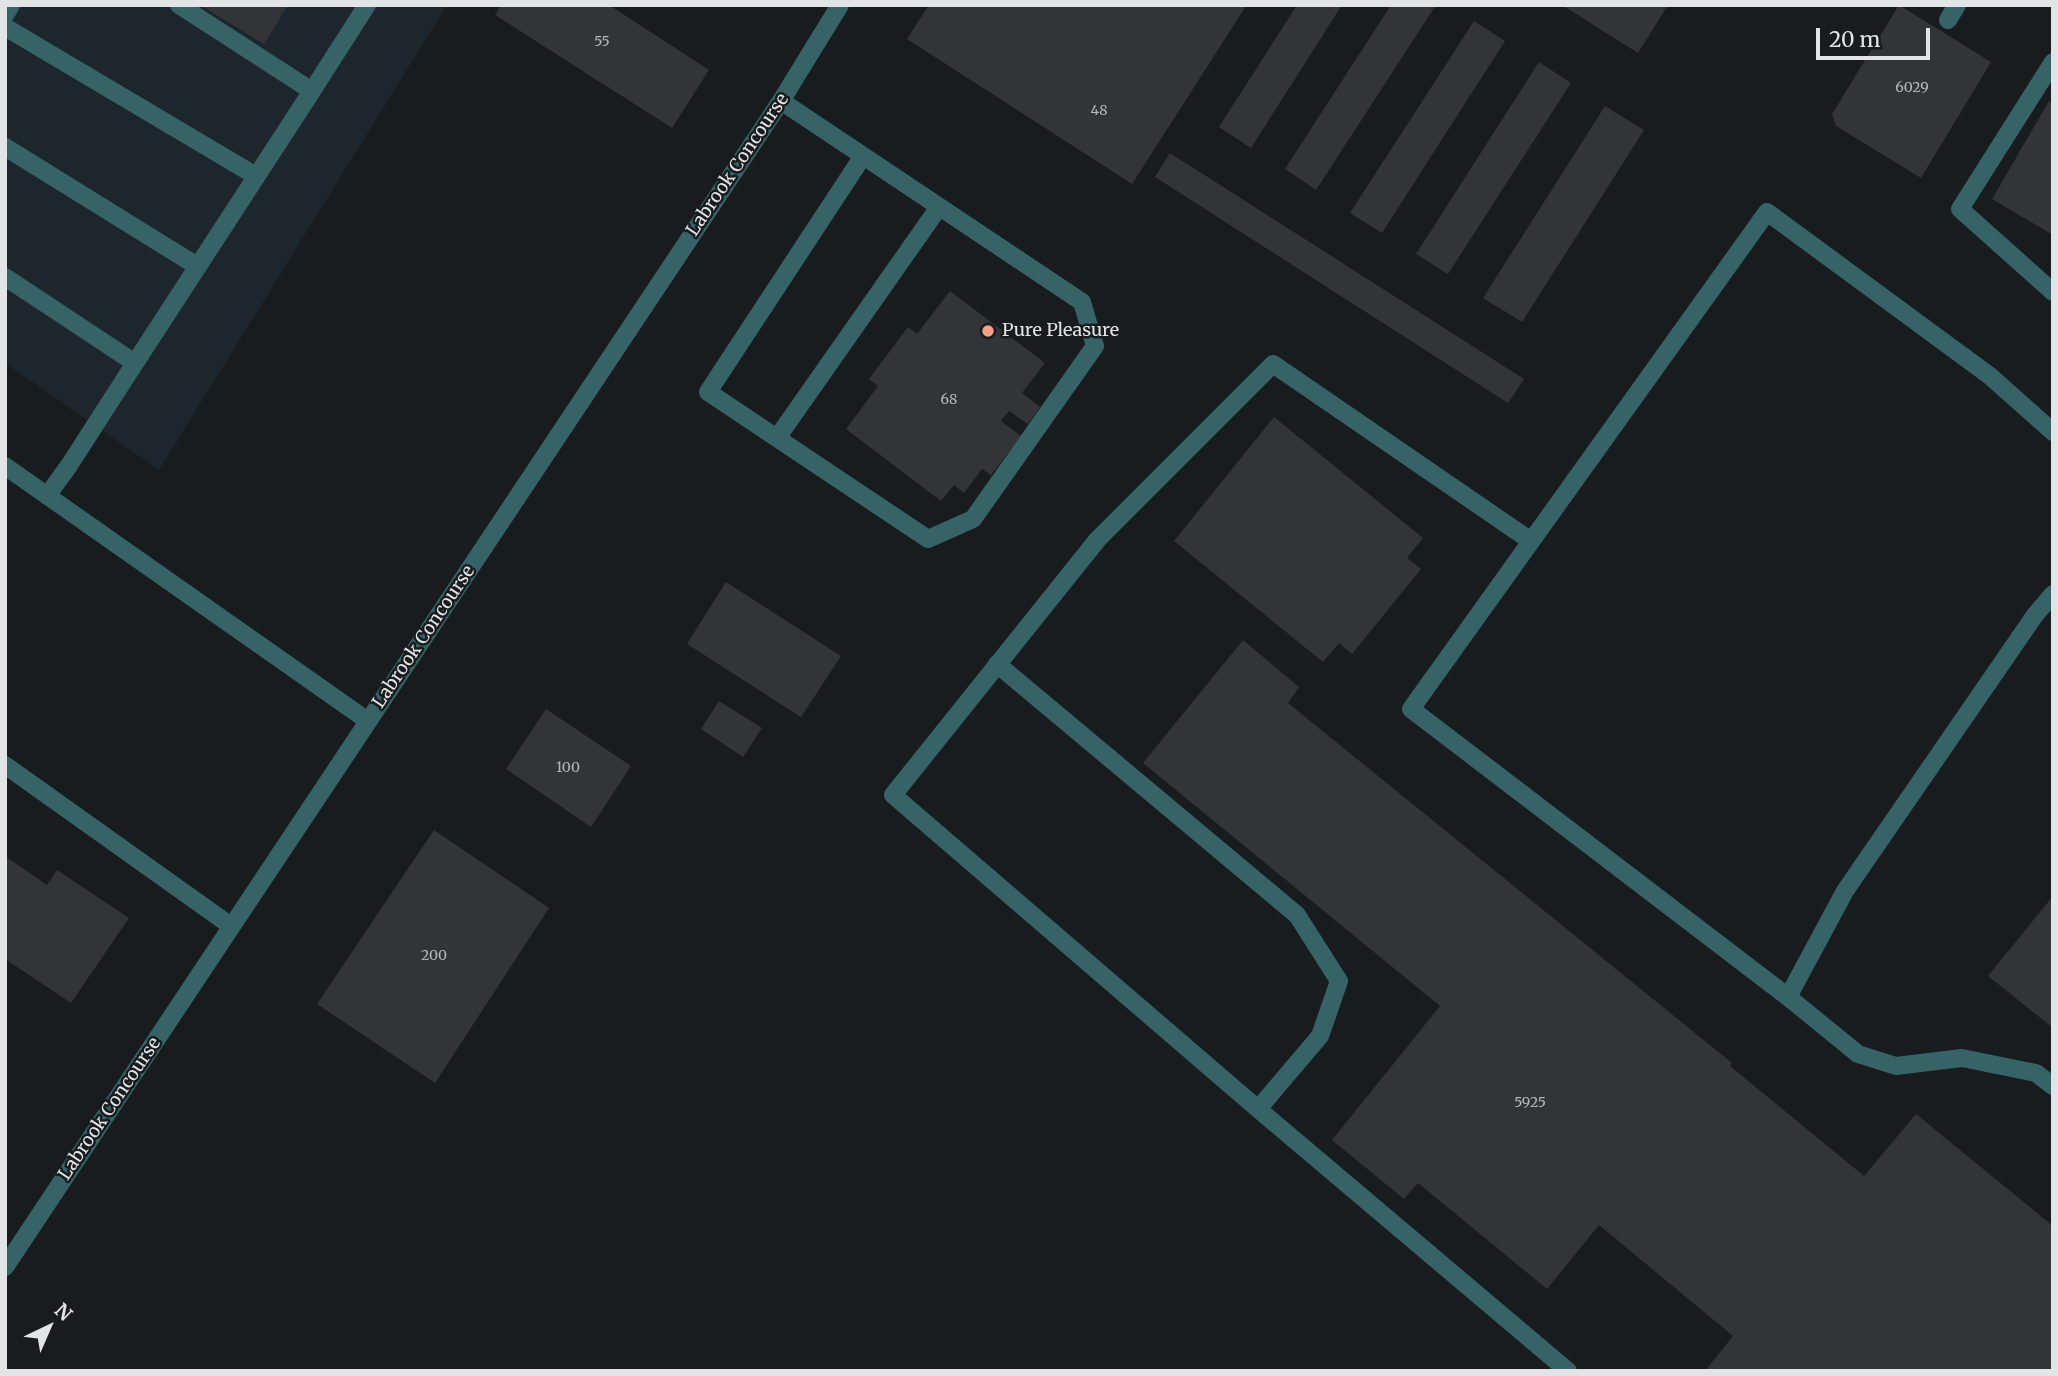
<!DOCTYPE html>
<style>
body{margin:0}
#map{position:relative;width:2058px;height:1376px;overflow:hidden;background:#191c1e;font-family:Merriweather,serif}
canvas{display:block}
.frame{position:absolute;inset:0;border:7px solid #e2e4e5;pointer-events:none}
.north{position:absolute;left:14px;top:1292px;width:70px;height:70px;-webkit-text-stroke:5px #191c1e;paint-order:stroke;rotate:44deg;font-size:19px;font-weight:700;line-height:28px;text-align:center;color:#e2e4e5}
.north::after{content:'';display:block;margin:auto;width:24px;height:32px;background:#e2e4e5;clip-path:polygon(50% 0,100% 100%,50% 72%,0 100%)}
.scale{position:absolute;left:1816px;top:28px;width:114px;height:32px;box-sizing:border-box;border:4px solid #e2e4e5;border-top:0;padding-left:9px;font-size:21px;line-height:24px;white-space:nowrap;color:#e2e4e5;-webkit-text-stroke:5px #191c1e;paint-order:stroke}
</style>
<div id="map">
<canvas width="2058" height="1376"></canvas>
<div class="frame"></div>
<div class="north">N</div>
<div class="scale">20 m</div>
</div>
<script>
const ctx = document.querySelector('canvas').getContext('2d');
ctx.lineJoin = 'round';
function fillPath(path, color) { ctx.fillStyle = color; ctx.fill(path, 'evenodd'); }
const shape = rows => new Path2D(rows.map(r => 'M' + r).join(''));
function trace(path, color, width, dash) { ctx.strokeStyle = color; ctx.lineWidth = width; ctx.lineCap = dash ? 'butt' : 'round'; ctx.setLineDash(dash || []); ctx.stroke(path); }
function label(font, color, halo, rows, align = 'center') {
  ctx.font = font + ' Merriweather,serif'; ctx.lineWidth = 5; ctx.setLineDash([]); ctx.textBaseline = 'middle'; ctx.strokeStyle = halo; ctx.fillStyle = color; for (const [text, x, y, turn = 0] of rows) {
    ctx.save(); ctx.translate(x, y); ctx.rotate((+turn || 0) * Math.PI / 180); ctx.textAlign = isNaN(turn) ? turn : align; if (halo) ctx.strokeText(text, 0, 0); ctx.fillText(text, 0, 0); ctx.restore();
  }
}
const built = shape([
 [5,5,447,5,159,470,5,363]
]);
const building = shape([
 [200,5,288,5,264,44],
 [501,5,609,5,709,70,672,128,495,15],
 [929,5,1244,5,1246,6,1132,184,907,39],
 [1297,5,1342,5,1251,148,1219,127],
 [1391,5,1436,5,1316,190,1285,169],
 [1562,5,1668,5,1638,53],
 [1899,5,1991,62,1921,178,1836,126,1832,114],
 [1474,21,1505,41,1382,233,1350,213],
 [1539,62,1571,83,1448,274,1416,254],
 [2049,101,2053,103,2053,235,1992,199],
 [1605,106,1644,130,1522,322,1483,298],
 [1170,153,1524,379,1508,403,1155,177],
 [950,291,1045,363,1022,393,1040,407,1028,424,1009,411,1001,421,1021,436,991,475,982,469,964,493,954,485,941,501,846,429,878,386,869,379,908,327,917,334],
 [1274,417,1423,538,1407,558,1421,569,1352,654,1339,643,1323,662,1174,541],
 [726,582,841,656,801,717,687,644],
 [1243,640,1299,687,1288,703,1732,1063,1730,1066,1864,1176,1916,1114,2053,1226,2053,1371,1705,1371,1733,1336,1599,1225,1547,1289,1418,1183,1404,1199,1332,1140,1440,1006,1143,763],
 [719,701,762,728,743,757,701,729],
 [546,709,631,766,591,827,506,769],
 [434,830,549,908,435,1083,317,1004],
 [5,856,47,885,57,870,129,918,71,1003,5,959],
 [2053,896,2053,1028,1988,976]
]);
const lane = shape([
 [5,15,11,5],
 [1948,20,1957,5],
 [5,27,256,176],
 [2053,62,1960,209,2053,292],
 [312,91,367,5],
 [781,101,1082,302,1095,346,973,519,928,539,708,392,863,156],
 [5,147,197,266],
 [5,277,135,363,70,464,47,496],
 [135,363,312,91,179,5],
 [2053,432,1990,376,1767,212,1411,709,1788,997,1858,1054,1896,1066,1962,1058,2036,1073,2053,1086],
 [777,438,939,207],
 [5,466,368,721],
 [1531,541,1273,364,1098,539,893,795,1258,1109,1568,1371],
 [997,664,1297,915,1339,981,1320,1036,1258,1109],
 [5,765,231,926],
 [1788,997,1845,891,2035,615,2053,594]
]);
const street = shape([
 [5,1267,781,101,840,5]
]);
const markers = [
 [988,331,7,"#f49f86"]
];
const numberNames = [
 ["55",602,42],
 ["6029",1912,88],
 ["48",1099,111],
 ["68",949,400],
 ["100",568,768],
 ["200",434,956],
 ["5925",1530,1103]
];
const streetNames = [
 ["Labrook Concourse",738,165,-56],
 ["Labrook Concourse",424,637,-56],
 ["Labrook Concourse",110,1109,-56]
];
const poiNames = [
 ["Pure Pleasure",1002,331]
];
fillPath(built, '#1d262c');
fillPath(building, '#333437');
trace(lane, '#356366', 18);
trace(street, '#356366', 18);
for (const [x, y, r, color] of markers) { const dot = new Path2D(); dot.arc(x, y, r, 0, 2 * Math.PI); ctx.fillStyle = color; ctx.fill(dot); trace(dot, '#191c1e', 2.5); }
label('14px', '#b6b8ba', null, numberNames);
label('18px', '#e2e4e5', '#191c1e', streetNames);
label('18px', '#e2e4e5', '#191c1e', poiNames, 'left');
</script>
